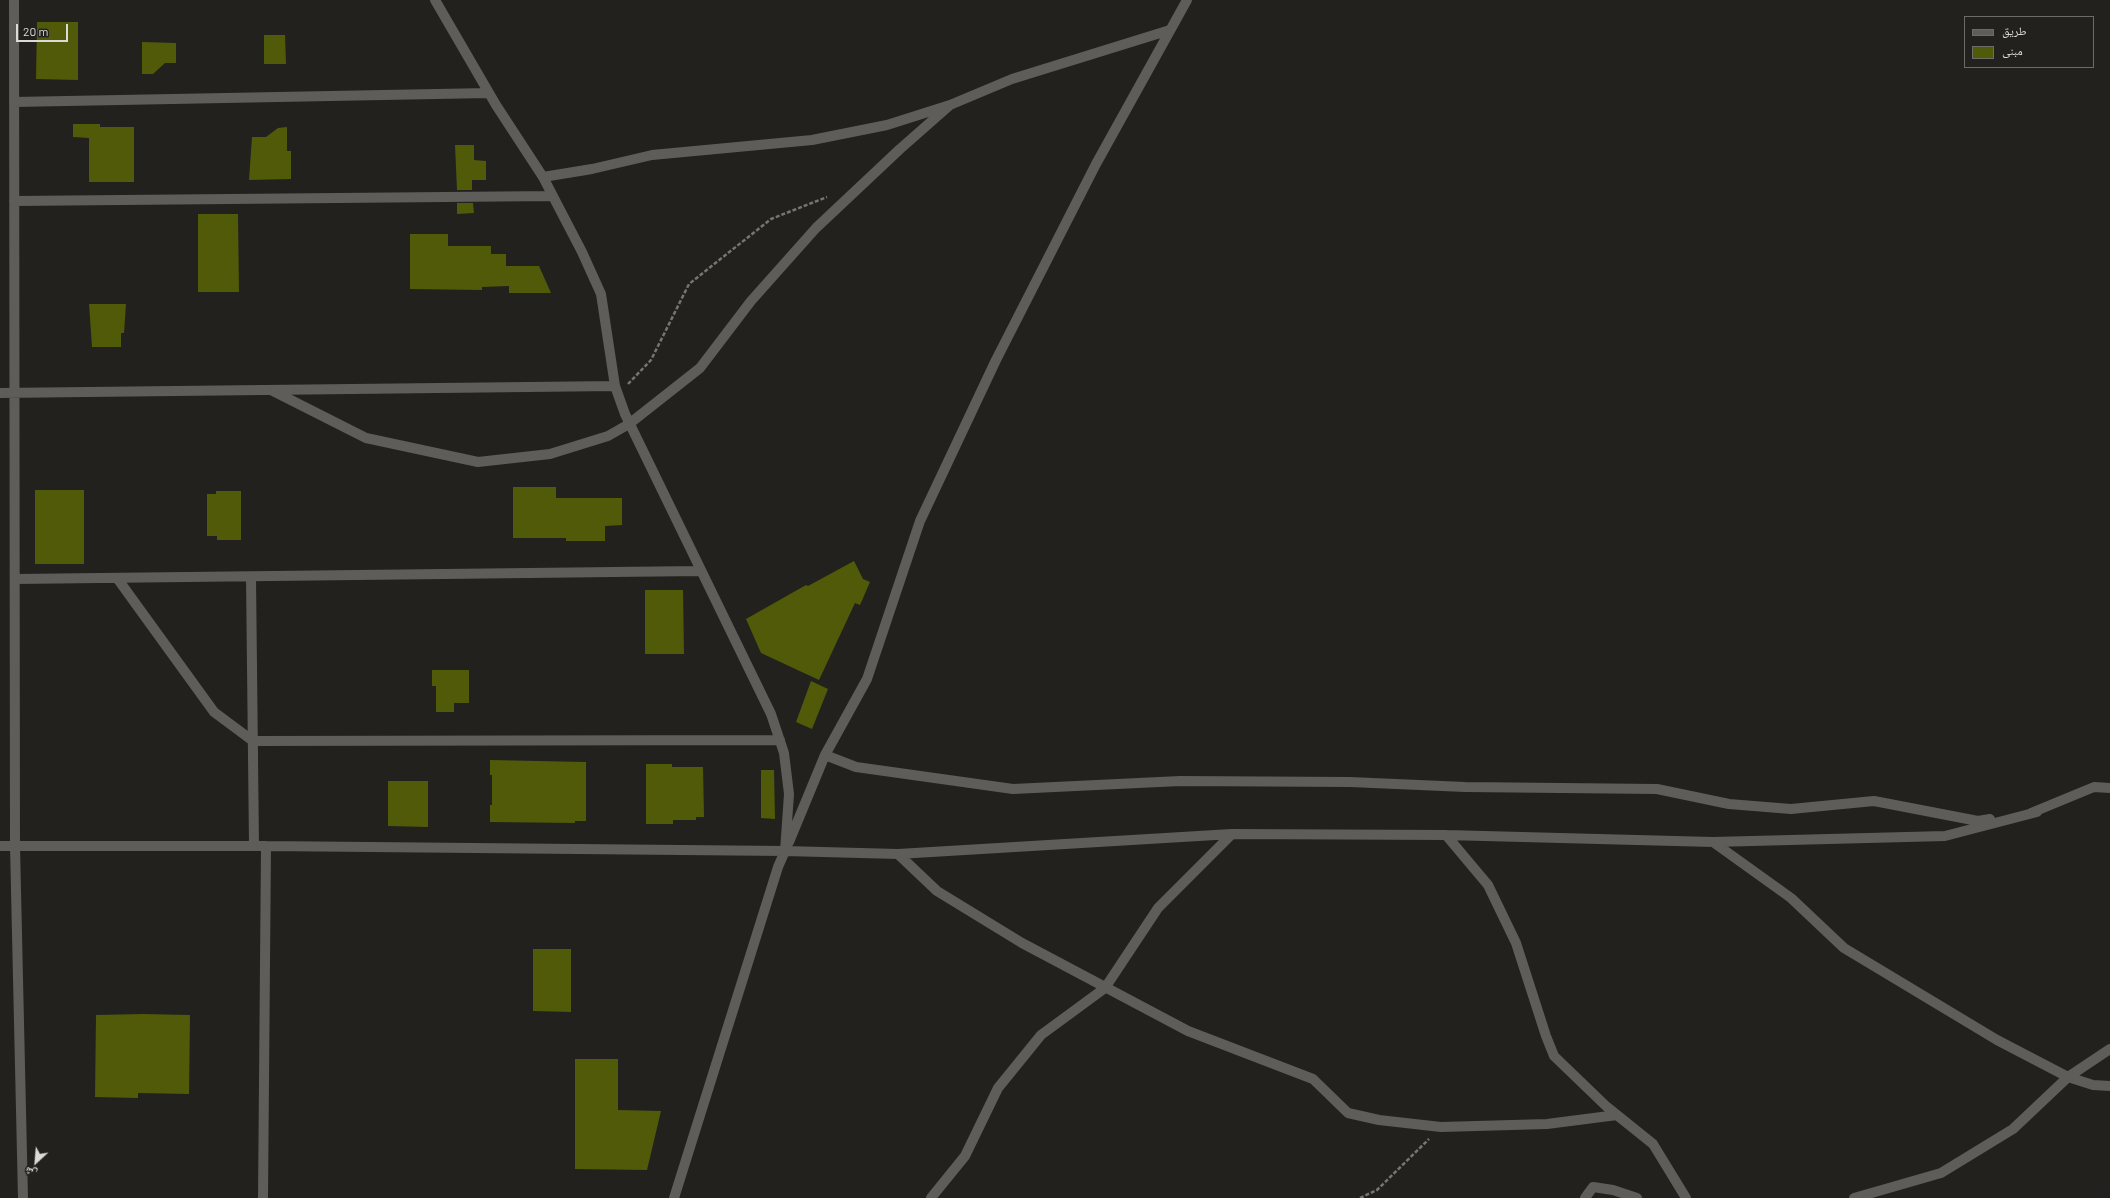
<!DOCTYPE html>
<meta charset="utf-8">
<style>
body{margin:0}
#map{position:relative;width:2110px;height:1198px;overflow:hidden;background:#22211e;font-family:Barlow,"Noto Naskh Arabic",sans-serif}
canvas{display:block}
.legend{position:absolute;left:1964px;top:16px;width:130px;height:52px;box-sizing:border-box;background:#22211e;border:1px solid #6c6b68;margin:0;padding:5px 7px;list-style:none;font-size:12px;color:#dbdad7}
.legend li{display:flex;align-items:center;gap:8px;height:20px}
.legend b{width:20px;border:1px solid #6c6b68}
.north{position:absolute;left:16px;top:1142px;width:40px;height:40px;-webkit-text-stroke:3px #22211e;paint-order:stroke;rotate:206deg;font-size:11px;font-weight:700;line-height:16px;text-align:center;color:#dbdad7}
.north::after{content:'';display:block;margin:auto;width:14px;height:18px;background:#dbdad7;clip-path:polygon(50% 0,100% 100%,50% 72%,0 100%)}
.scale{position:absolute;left:16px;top:24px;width:52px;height:18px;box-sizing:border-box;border:2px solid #dbdad7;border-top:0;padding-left:5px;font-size:12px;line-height:14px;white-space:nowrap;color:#dbdad7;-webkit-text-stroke:3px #22211e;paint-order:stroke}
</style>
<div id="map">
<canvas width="2110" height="1198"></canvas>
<ul class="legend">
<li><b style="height:5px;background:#5e5d59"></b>طريق</li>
<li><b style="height:11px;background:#515a09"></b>مبنى</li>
</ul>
<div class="north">ش</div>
<div class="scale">20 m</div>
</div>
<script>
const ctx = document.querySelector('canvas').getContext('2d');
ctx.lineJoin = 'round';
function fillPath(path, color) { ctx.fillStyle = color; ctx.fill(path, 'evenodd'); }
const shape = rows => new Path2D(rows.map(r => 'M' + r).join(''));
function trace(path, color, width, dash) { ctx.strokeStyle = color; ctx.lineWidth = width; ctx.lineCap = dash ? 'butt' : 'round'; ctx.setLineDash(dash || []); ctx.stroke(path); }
const building = shape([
 [37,22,78,22,78,80,36,79],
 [264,35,285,35,286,64,264,64],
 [142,42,176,43,176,63,165,63,153,74,142,74],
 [73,124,100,124,100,127,134,127,134,182,89,182,89,138,73,137],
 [287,127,287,151,291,151,291,179,249,180,252,137,266,137,278,128],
 [455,145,474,145,474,160,486,161,486,180,472,180,472,190,457,190],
 [457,203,473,203,474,213,457,214],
 [198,214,238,214,239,292,198,292],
 [410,234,448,234,448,246,491,246,491,254,506,254,506,266,539,266,551,293,509,293,509,286,482,287,482,290,410,289],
 [89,304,126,304,124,333,121,333,121,347,92,347],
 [513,487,556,487,556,498,622,498,622,525,605,526,605,541,566,541,566,538,513,538],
 [35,490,84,490,84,564,35,564],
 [216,491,241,491,241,540,217,540,217,536,207,536,207,494,216,494],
 [854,561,863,579,870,582,860,605,855,603,819,680,761,653,746,619,806,585,808,586],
 [645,590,683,590,684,654,645,654],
 [432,670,469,670,469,703,454,703,454,712,436,712,436,686,432,686],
 [811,681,828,689,812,729,796,722],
 [490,760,586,762,586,821,575,821,575,823,490,822,490,805,492,805,492,775,490,775],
 [646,764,672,764,672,767,703,767,704,817,696,817,696,820,673,820,673,824,646,824],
 [761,770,774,770,775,819,761,818],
 [388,781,428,781,428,827,388,826],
 [533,949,571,949,571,1012,533,1011],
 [143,1014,190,1015,189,1094,138,1093,138,1098,95,1097,96,1015],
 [575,1059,618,1059,618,1110,661,1111,647,1170,575,1169]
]);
const path = shape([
 [628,384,651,360,689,284,771,219,827,197],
 [1360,1198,1377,1190,1429,1139]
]);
const street = shape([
 [14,0,15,846,23,1198],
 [435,0,496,105,543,177,582,252,601,294,615,386,625,414,771,714,784,753,789,794,785,851,778,867,674,1198],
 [14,102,489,93],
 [543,177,592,169,652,155,812,140,887,125,950,105,1012,79,1170,30],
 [14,201,553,196],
 [271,390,366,438,478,462,550,454,608,436,629,424,700,368,751,301,816,228,900,149,950,105],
 [0,393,615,386],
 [251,577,254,846],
 [117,578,214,712,253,741,780,740],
 [15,579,700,571],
 [825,755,856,767,1013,789,1180,781,1350,782,1465,787,1657,789,1729,804,1791,809,1874,801,1978,821,1990,819],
 [2031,813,2094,787,2110,788],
 [1446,835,1488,885,1516,943,1546,1036,1554,1056,1607,1107,1653,1144,1686,1198],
 [789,842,825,755,867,679,920,521,996,360,1096,164,1187,0],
 [1713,842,1791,898,1844,948,1997,1040,2068,1077,2093,1085,2110,1086],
 [0,846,266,846,785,851,898,854,1232,834,1446,835,1713,842,1945,836,2037,812],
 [898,854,937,891,1022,943,1188,1031,1313,1079,1348,1113,1379,1120,1441,1127,1547,1124,1617,1115],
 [263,1198,266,846],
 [931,1198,965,1156,998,1088,1041,1035,1105,988,1158,908,1232,834],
 [1585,1198,1593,1187,1613,1190,1637,1198],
 [1854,1198,1941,1173,2013,1129,2068,1077,2110,1049]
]);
fillPath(building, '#515a09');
trace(path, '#767572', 2.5, [4, 2]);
trace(street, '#5e5d59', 10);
</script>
